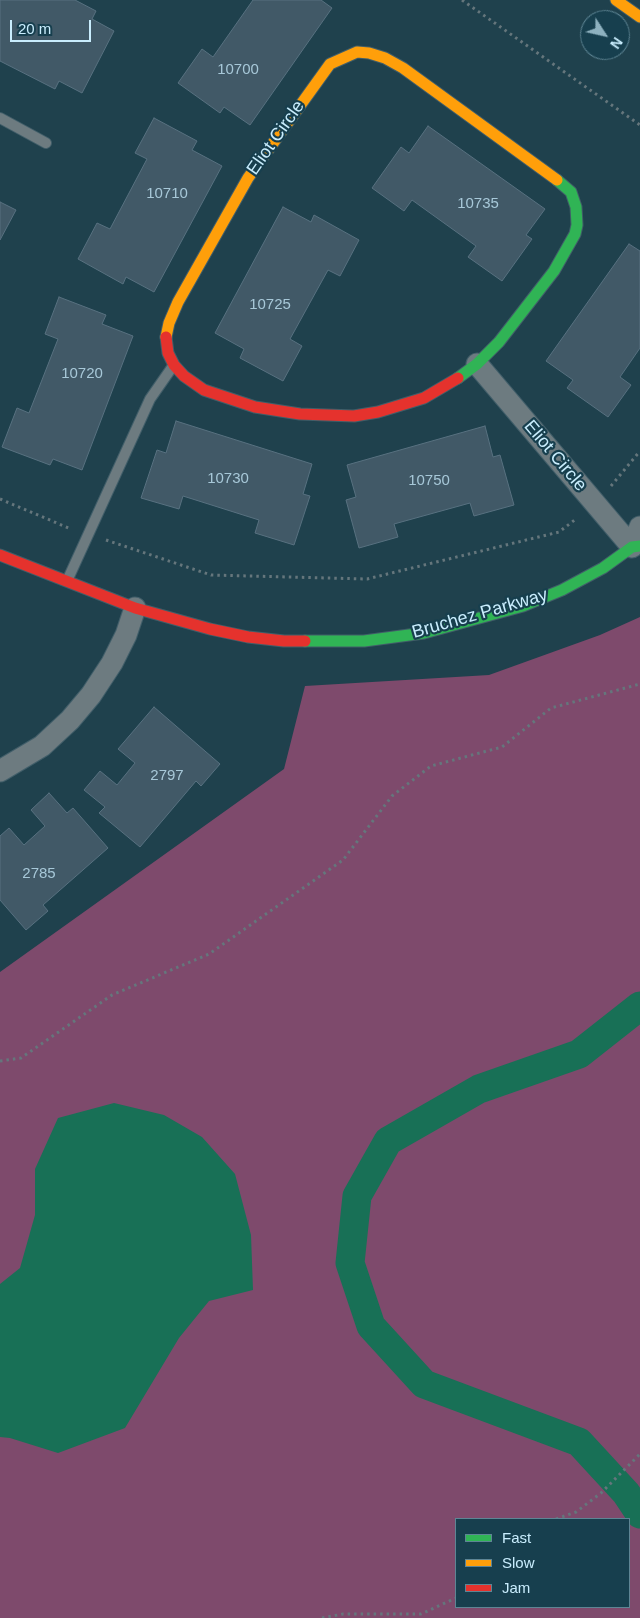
<!DOCTYPE html>
<style>
body{margin:0}
#map{position:relative;width:640px;height:1618px;overflow:hidden;background:#1f414d;font-family:Arial,sans-serif}
canvas{display:block}
.legend{position:absolute;left:455px;top:1518px;width:175px;height:90px;box-sizing:border-box;background:#173f4e;border:1px solid #5e8594;margin:0;padding:6px 9px;list-style:none;font-size:15px;color:#c9edfd}
.legend li{display:flex;align-items:center;gap:10px;height:25px}
.legend b{width:25px;border:1px solid #5e8594}
.north{position:absolute;left:580px;top:10px;width:50px;height:50px;box-sizing:border-box;background:#173f4e;border:1px solid #5e8594;border-radius:50%;rotate:125deg;font-size:14px;font-weight:700;line-height:20px;text-align:center;color:#c9edfd}
.north::after{content:'';display:block;margin:auto;width:18px;height:22px;background:#8eb1bf;clip-path:polygon(50% 0,100% 100%,50% 72%,0 100%)}
.scale{position:absolute;left:10px;top:20px;width:81px;height:22px;box-sizing:border-box;border:2px solid #c9edfd;border-top:0;padding-left:6px;font-size:15px;line-height:18px;white-space:nowrap;color:#c9edfd;-webkit-text-stroke:4px #173f4e;paint-order:stroke}
</style>
<div id="map">
<canvas width="640" height="1618"></canvas>
<ul class="legend">
<li><b style="height:6px;background:#30b455"></b>Fast</li>
<li><b style="height:6px;background:#ff9f0a"></b>Slow</li>
<li><b style="height:6px;background:#e5322d"></b>Jam</li>
</ul>
<div class="north">N</div>
<div class="scale">20 m</div>
</div>
<script>
const ctx = document.querySelector('canvas').getContext('2d');
ctx.lineJoin = 'round';
function fillPath(path, color) { ctx.fillStyle = color; ctx.fill(path, 'evenodd'); }
const shape = rows => new Path2D(rows.map(r => 'M' + r).join(''));
function trace(path, color, width, dash) { ctx.strokeStyle = color; ctx.lineWidth = width; ctx.lineCap = dash ? 'butt' : 'round'; ctx.setLineDash(dash || []); ctx.stroke(path); }
function label(font, color, halo, rows, align = 'center') {
  ctx.font = font + ' Arial,sans-serif'; ctx.lineWidth = 4.5; ctx.setLineDash([]); ctx.textBaseline = 'middle'; ctx.strokeStyle = halo; ctx.fillStyle = color; for (const [text, x, y, turn = 0] of rows) {
    ctx.save(); ctx.translate(x, y); ctx.rotate((+turn || 0) * Math.PI / 180); ctx.textAlign = isNaN(turn) ? turn : align; if (halo) ctx.strokeText(text, 0, 0); ctx.fillText(text, 0, 0); ctx.restore();
  }
}
const green = shape([
 [640,617,640,1618,0,1618,0,972,284,769,305,686,489,675,600,635],
 [456,1519,629,1519,629,1607,456,1607]
]);
const water = shape([
 [114,1103,164,1115,202,1137,235,1174,251,1235,253,1290,209,1301,179,1338,125,1428,58,1453,10,1438,0,1437,0,1284,20,1268,35,1215,35,1169,58,1118]
]);
const canal = shape([
 [640,1006,579,1054,479,1089,388,1141,357,1196,350,1263,371,1326,424,1384,579,1442,626,1493,640,1514]
]);
const building = shape([
 [0,0,75,0,96,11,92,19,114,31,82,93,59,81,55,89,0,61,0,0],
 [253,0,321,0,332,8,250,125,224,107,220,113,178,83,202,49,213,57,253,0],
 [154,118,197,141,192,150,222,166,154,292,126,277,123,284,78,259,97,223,110,229,147,159,135,153,154,118],
 [428,126,545,209,526,235,532,239,502,281,468,257,476,246,412,200,404,211,372,188,401,147,409,153,428,126],
 [0,202,16,210,0,240,0,202],
 [283,207,311,222,314,215,359,240,340,276,328,270,290,339,302,346,283,381,240,358,244,349,215,333,283,207],
 [629,244,640,251,640,348,620,377,631,385,608,417,567,388,573,380,546,361,629,244],
 [59,297,106,315,102,324,133,336,82,470,53,459,50,465,2,447,17,408,29,413,58,339,45,334,59,297],
 [176,421,312,464,303,494,310,496,294,545,255,533,259,520,183,496,179,509,141,498,157,450,166,453,176,421],
 [485,426,493,457,500,455,514,505,474,516,470,503,394,524,398,537,359,548,346,500,356,497,347,465,485,426],
 [154,707,220,764,201,786,196,781,140,847,99,813,105,807,84,790,100,771,117,785,135,763,118,749,154,707],
 [49,793,67,813,73,808,108,848,43,905,48,911,26,930,0,900,0,836,9,828,24,845,45,826,31,810,49,793]
]);
const path = shape([
 [462,0,640,125],
 [611,486,640,451],
 [0,499,71,529],
 [106,540,211,575,367,579,559,532,576,519],
 [0,1061,21,1058,112,995,209,954,343,860,392,796,431,766,502,747,551,708,640,684],
 [556,1519,576,1512,601,1493,640,1454],
 [322,1618,343,1614,421,1614,456,1598]
]);
const lane = shape([
 [0,118,46,143],
 [67,581,150,399,173,366]
]);
const street = shape([
 [477,364,632,547,640,527],
 [0,771,42,746,70,720,91,695,112,663,126,635,135,608]
]);
const fast = shape([
 [458,378,477,364,499,342,554,271,575,234,577,225,576,207,571,192,557,180],
 [305,641,364,641,424,633,523,606,562,590,603,568,632,547,640,546]
]);
const slow = shape([
 [616,0,640,17],
 [357,52,369,53,385,58,403,68,557,180],
 [166,337,169,323,178,302,248,178,330,64,357,52]
]);
const jam = shape([
 [166,337,168,353,174,365,184,376,204,390,255,407,300,414,354,416,378,412,424,398,458,378],
 [0,555,135,608,210,629,248,637,284,641,305,641]
]);
const numberNames = [
 ["10700",238,70],
 ["10710",167,194],
 ["10735",478,204],
 ["10725",270,305],
 ["10720",82,374],
 ["10730",228,479],
 ["10750",429,481],
 ["2797",167,776],
 ["2785",39,874]
];
const streetNames = [
 ["Eliot Circle",276,138,-55],
 ["Eliot Circle",555,456,50],
 ["Bruchez Parkway",480,614,-16]
];
fillPath(green, '#7e4a6c');
fillPath(water, '#187056');
trace(canal, '#187056', 29);
fillPath(building, '#415967');
trace(building, '#587180', 1);
trace(lane, '#415e69', 12);
trace(street, '#415e69', 23);
trace(fast, '#415e69', 13);
trace(slow, '#415e69', 13);
trace(jam, '#415e69', 13);
trace(path, '#65767c', 3, [2.5, 4]);
trace(lane, '#6d7b80', 10);
trace(street, '#6d7b80', 21);
trace(fast, '#30b455', 11);
trace(slow, '#ff9f0a', 11);
trace(jam, '#e5322d', 11);
label('15px', '#a7c8d8', null, numberNames);
label('18px', '#c9edfd', '#173f4e', streetNames);
</script>
